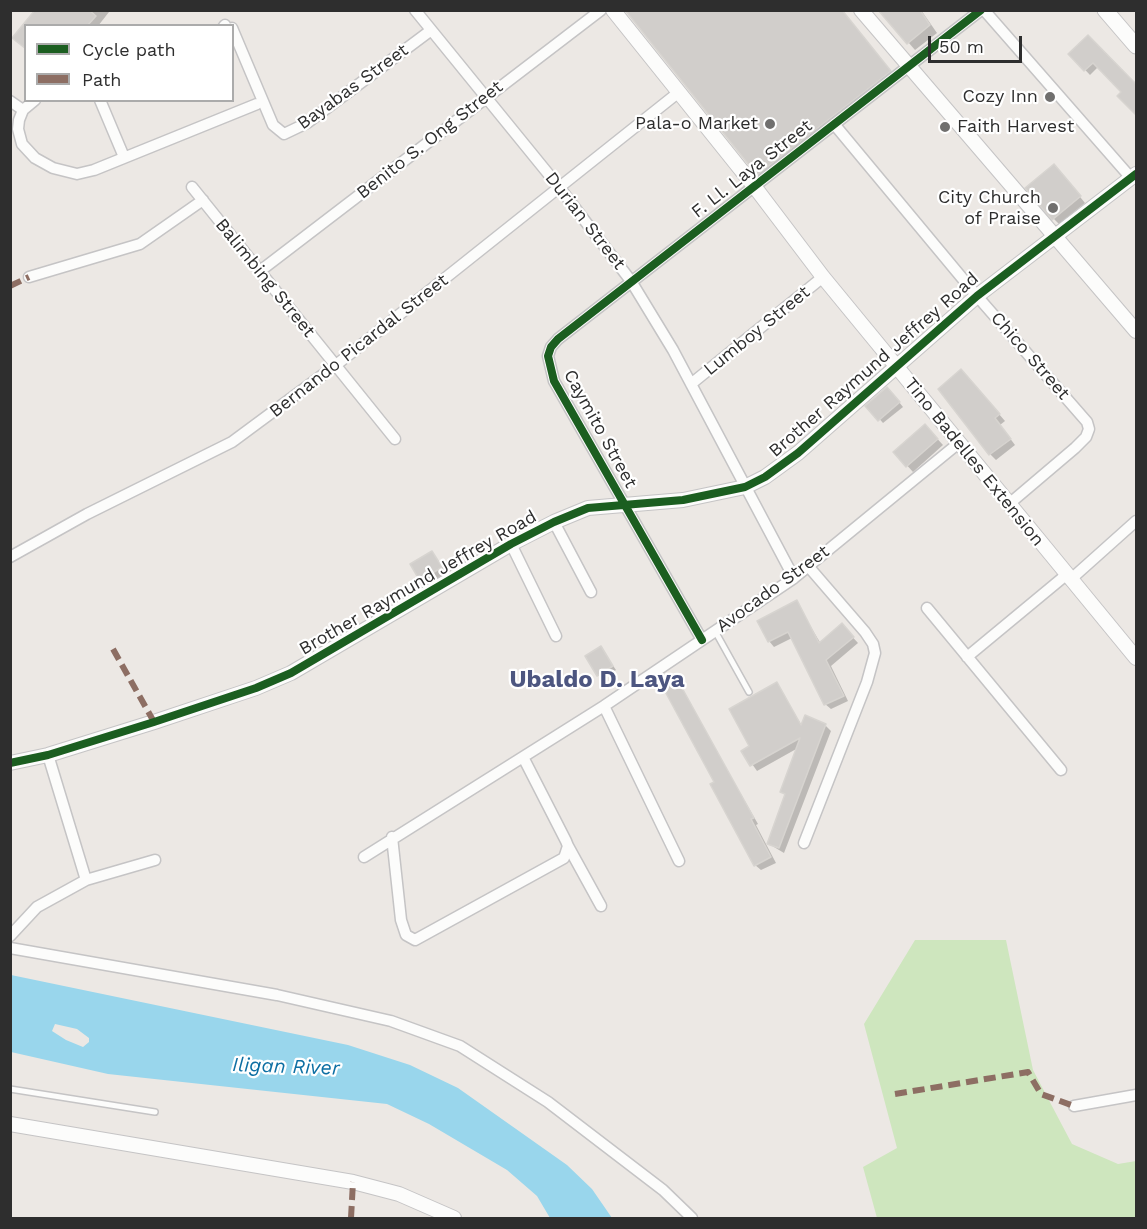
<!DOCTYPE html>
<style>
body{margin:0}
#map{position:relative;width:1147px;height:1229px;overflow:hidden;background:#ece8e4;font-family:"Work Sans",sans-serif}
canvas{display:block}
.frame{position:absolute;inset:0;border:12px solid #2e2e2e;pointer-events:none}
.legend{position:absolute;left:24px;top:24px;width:210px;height:78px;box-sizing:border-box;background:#fff;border:2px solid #ababab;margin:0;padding:8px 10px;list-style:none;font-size:18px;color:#2e2e2e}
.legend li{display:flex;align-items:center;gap:12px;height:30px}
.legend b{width:30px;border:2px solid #ababab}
.scale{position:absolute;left:928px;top:36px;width:94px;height:27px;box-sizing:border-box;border:3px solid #2e2e2e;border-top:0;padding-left:8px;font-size:18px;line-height:21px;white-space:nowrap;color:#2e2e2e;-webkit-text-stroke:4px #fff;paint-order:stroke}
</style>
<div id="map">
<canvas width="1147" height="1229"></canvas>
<div class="frame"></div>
<ul class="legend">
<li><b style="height:8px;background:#1b5e20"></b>Cycle path</li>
<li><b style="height:8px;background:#8d6e63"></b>Path</li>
</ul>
<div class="scale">50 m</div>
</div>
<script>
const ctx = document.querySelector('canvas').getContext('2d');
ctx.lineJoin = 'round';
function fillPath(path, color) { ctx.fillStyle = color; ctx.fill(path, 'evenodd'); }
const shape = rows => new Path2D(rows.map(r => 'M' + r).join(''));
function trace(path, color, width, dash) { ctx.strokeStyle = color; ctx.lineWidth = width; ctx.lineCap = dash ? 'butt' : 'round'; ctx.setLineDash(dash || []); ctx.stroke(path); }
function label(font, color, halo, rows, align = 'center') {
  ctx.font = font + ' "Work Sans",sans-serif'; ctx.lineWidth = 4.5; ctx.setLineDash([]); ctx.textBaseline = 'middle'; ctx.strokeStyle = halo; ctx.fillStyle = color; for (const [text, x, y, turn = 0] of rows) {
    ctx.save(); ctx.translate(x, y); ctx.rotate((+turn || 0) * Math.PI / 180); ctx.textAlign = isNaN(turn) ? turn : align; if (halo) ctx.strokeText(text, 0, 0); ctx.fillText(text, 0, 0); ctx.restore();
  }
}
const green = shape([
 [915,940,1006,940,1033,1070,1072,1144,1118,1164,1136,1161,1136,1218,877,1218,863,1167,897,1148,864,1024]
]);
const water = shape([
 [11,975,348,1045,410,1065,458,1088,567,1165,592,1189,612,1218,550,1218,537,1196,507,1170,429,1124,387,1104,108,1074,11,1052],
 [55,1024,77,1029,89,1038,89,1042,83,1047,66,1040,52,1031]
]);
const shadow = shape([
 [37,10,118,10,109,12,98,26,26,26,14,38],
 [842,10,897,79,766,182,758,174],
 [880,10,921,10,937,33,915,50],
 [1088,37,1133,83,1136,81,1136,114,1123,92,1098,67,1090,75,1070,54],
 [1060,172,1085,203,1059,224,1054,219],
 [967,377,1005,421,1000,425,1015,445,996,460,990,454],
 [891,392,903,407,883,423,868,406],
 [931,432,943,445,913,472,895,452],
 [432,552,447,573,427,585,422,580],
 [796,602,821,644,847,631,858,643,831,666,848,701,831,709,825,704,792,638,774,647,769,641],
 [601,648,616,670,602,679,587,656],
 [675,679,758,824,756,825,776,863,761,870,755,865,716,782],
 [777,684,802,726,825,725,831,731,784,853,769,844,786,796,781,791,798,748,757,771,743,751,751,747]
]);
const building = shape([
 [35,10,89,10,96,16,87,26,26,26,26,49,12,38,35,10],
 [625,10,842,10,891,71,757,175,625,10],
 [878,10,920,10,930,25,907,44,878,10],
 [1088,35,1137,85,1137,116,1117,96,1121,92,1093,63,1084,71,1068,54,1088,35],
 [1054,164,1081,196,1052,220,1025,188,1054,164],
 [961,369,1000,414,995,418,1011,439,989,455,938,389,961,369],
 [887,387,900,402,878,421,865,406,887,387],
 [925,424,938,439,906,467,893,452,925,424],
 [432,551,442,567,420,581,410,564,432,551],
 [797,600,819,643,842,623,854,637,826,660,844,696,824,705,788,632,768,642,757,621,797,600],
 [601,646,613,666,597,676,585,656,601,646],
 [676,677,754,818,751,819,771,857,754,866,710,784,714,782,661,684,676,677],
 [777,682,801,725,805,715,826,724,779,848,767,844,785,794,780,792,800,738,750,766,741,751,749,746,729,709,777,682]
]);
const service = shape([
 [715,631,749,692],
 [10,1089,155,1112]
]);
const minor = shape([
 [415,10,559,187,631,281,673,350,794,578],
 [984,10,1131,178],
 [224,26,225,25],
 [232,28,273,125,284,134,307,123,430,31],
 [35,100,23,110,19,120,18,129,22,144,35,158,53,168,77,174,94,170,257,104],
 [100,100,124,157],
 [10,101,23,110],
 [834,124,977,296,1087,422,1089,429,1086,437,1075,448,1009,504],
 [192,187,395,439],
 [260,271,601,10],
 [29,277,140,244,203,200],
 [691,384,823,277],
 [554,522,591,592],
 [511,544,556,636],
 [10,557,87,514,232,442,336,365,679,92],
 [1070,580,1136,521],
 [927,608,1061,770],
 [702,640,554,381,548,356,551,347,558,339,981,10],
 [967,657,1066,575],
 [604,706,679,861],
 [48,755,86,880],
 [392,837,401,920,406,935,415,940,564,858,568,846,566,841,523,757],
 [804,843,867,682,875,653,873,644,865,632,808,566],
 [568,846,601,906],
 [364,857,604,706,794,578,960,442],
 [10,936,37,907,86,880,155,860],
 [10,948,277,995,391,1021,460,1046,548,1102,663,1190,692,1218],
 [1074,1106,1136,1095]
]);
const tertiary = shape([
 [613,10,754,186,823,277,1136,658],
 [861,10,1136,331],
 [10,763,48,755,154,722,256,688,291,673,511,544,554,522,588,508,683,500,745,487,765,477,798,453,977,296,1136,174],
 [10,1124,353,1182,399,1194,454,1218]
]);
const secondary = shape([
 [1105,10,1136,46]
]);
const quiet = shape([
 [10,286,29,277],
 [113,649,154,722],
 [895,1094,1028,1072,1041,1094,1074,1106],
 [351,1218,353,1182]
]);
const cycleway = shape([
 [702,640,554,381,548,356,551,347,558,339,981,10],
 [10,763,48,755,154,722,256,688,291,673,511,544,554,522,588,508,683,500,745,487,765,477,798,453,977,296,1136,174]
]);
const markers = [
 [1050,97,6,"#706f6e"],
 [770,124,6,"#706f6e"],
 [945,127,6,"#706f6e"],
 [1053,208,6,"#706f6e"]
];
const streetNames = [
 ["Bayabas Street",353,87,-36],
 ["Benito S. Ong Street",430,140,-38],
 ["F. Ll. Laya Street",752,169,-38],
 ["Durian Street",585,221,52],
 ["Balimbing Street",265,278,51],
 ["Lumboy Street",757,331,-39],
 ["Bernando Picardal Street",359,346,-38],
 ["Chico Street",1030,356,49],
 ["Brother Raymund Jeffrey Road",874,365,-41],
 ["Caymito Street",600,429,61],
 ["Tino Badelles Extension",974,462,51],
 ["Brother Raymund Jeffrey Road",418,583,-30],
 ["Avocado Street",773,589,-36]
];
const poiNames = [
 ["Cozy Inn",1038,97],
 ["Pala-o Market",758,124],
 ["Faith Harvest",957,127,"left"],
 ["City Church",1041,198],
 ["of Praise",1041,219]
];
const waterNames = [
 ["Iligan River",286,1067,2]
];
const districtNames = [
 ["Ubaldo D. Laya",597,680]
];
fillPath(green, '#cee6be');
fillPath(water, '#99d6ec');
fillPath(shadow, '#0003');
fillPath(building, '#d1cecb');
trace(building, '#d7d4d0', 1.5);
trace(service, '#c5c4c5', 8);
trace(minor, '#c5c4c5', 13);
trace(tertiary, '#c5c4c5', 16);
trace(secondary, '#c5c4c5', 17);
trace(service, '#fcfcfb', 5);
trace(minor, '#fcfcfb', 10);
trace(tertiary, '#fcfcfb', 14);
trace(secondary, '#fcfcfb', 15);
trace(quiet, '#8d6e63', 6, [12, 6]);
trace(cycleway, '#1b5e20', 8);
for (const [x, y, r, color] of markers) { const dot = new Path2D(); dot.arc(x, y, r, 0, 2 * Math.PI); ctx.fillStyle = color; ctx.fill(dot); trace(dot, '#fff', 2); }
label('18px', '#2e2e2e', '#fff', streetNames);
label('18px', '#2e2e2e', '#fff', poiNames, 'right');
label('italic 20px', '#0d6fa3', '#fff', waterNames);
label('bold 24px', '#4d5680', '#fff', districtNames);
</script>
